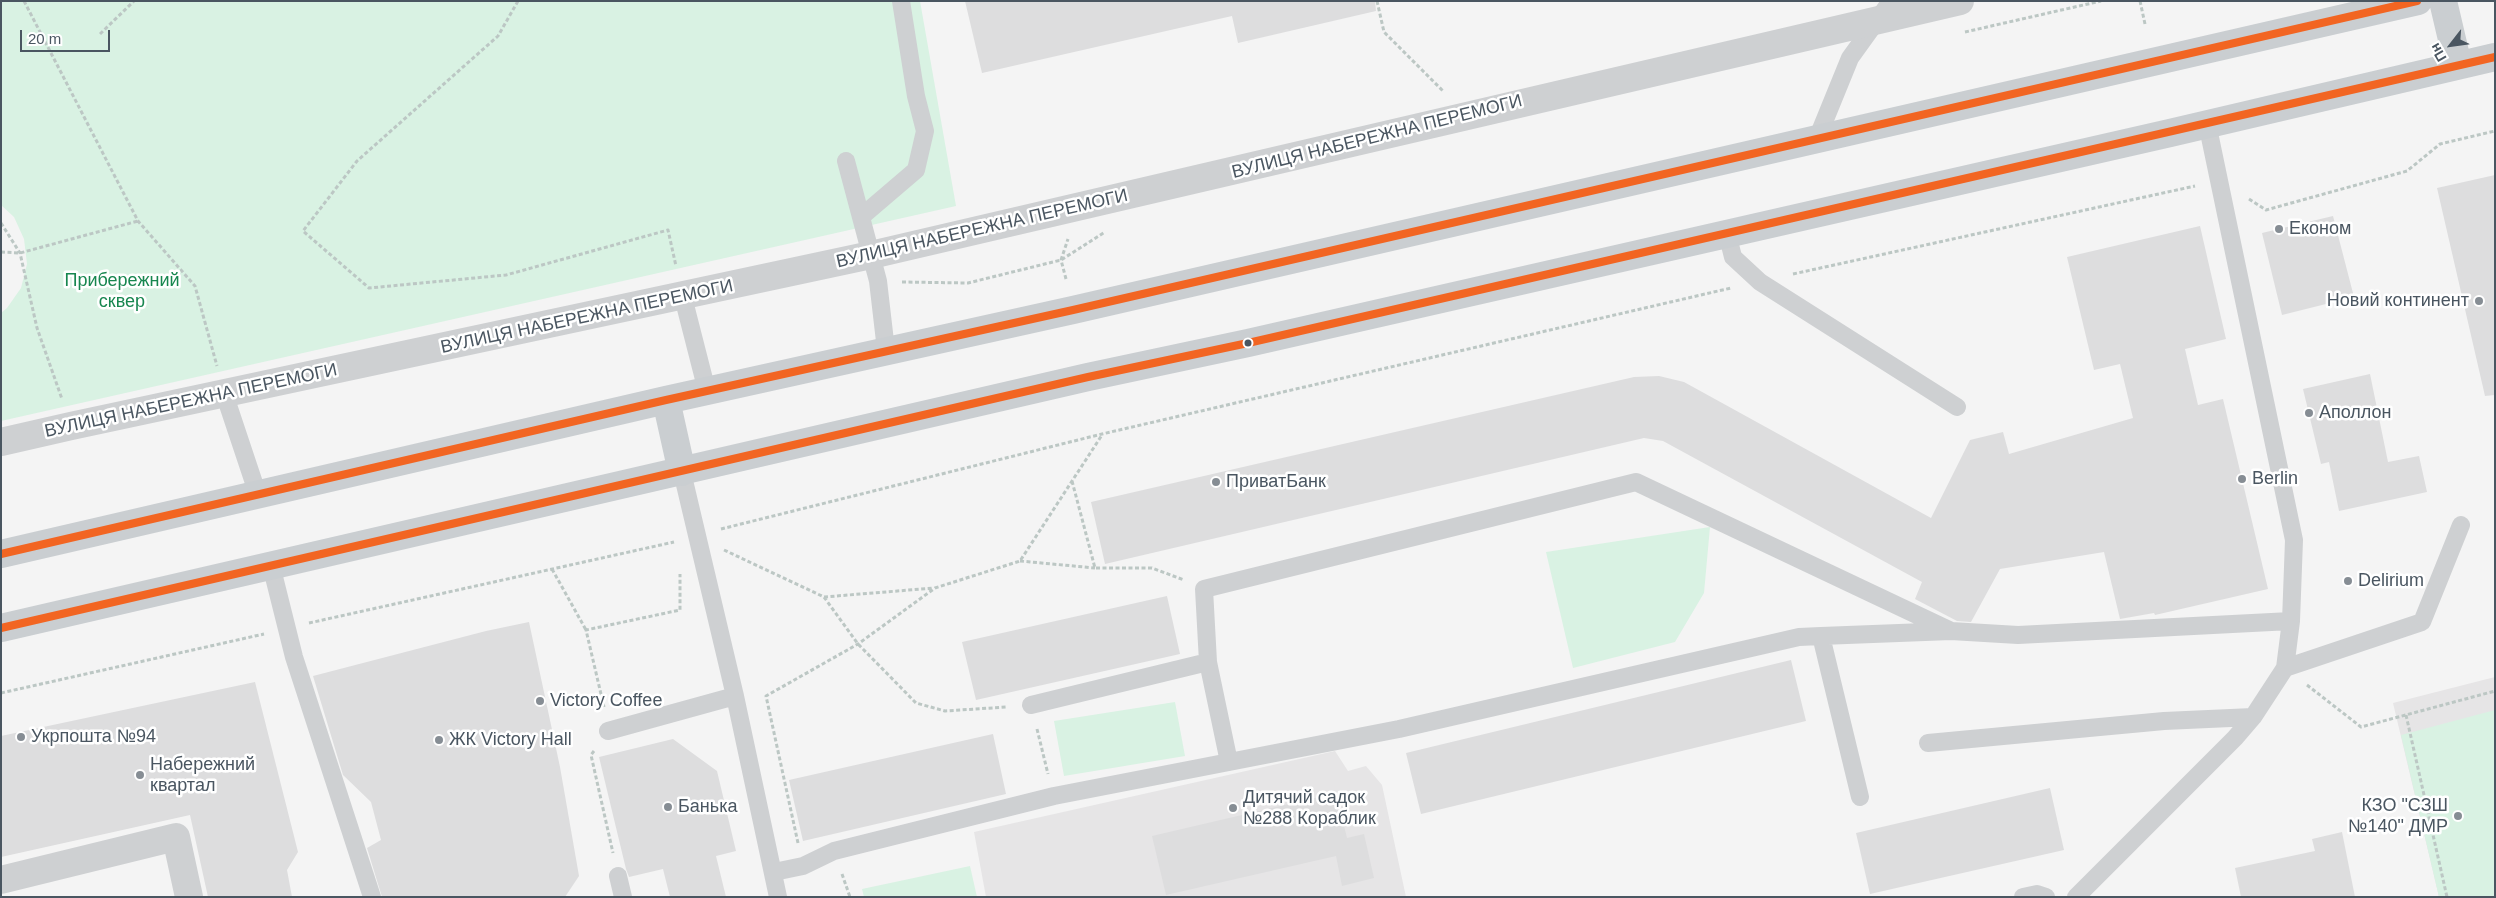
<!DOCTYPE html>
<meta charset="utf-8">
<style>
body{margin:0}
#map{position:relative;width:2496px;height:898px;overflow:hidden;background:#f4f4f4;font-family:Arial,sans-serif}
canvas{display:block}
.frame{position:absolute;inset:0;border:2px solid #4a5661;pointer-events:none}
.north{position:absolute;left:2426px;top:20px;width:50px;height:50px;-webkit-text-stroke:4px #fff;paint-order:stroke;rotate:240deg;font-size:14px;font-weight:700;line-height:20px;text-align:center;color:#4a5661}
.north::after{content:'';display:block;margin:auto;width:18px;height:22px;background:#4a5661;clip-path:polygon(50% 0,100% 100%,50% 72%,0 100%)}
.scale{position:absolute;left:20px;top:30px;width:90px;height:22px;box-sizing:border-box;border:2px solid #4a5661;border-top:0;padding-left:6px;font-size:15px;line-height:18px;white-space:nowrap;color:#4a5661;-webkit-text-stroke:4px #fff;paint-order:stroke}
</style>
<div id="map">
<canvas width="2496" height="898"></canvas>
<div class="frame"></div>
<div class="north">Пн</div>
<div class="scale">20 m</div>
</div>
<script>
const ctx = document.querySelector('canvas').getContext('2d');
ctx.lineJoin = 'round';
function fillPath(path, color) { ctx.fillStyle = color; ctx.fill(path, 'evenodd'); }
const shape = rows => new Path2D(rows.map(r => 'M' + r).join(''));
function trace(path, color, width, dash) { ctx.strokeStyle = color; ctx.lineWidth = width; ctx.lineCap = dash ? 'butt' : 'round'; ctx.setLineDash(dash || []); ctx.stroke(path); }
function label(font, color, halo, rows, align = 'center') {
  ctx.font = font + ' Arial,sans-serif'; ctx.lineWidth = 5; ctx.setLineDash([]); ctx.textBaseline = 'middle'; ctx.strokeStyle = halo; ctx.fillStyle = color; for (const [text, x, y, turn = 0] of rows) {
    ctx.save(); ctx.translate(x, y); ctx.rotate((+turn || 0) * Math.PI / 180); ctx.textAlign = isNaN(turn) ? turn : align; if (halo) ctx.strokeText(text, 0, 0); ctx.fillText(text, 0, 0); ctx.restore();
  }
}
const education = shape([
 [2495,677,2495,897,2439,897,2393,703],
 [1335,751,1348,771,1366,766,1382,785,1406,897,986,897,974,832]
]);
const green = shape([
 [1,1,920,1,956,206,1,421,1,313,7,308,21,288,27,264,24,239,14,217,1,205],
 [1710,527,1704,593,1675,642,1573,668,1546,552],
 [1175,702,1185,756,1064,776,1054,721],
 [2495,710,2495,897,2439,897,2401,735],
 [970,866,977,897,864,897,862,889]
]);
const building = shape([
 [965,1,1375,1,1376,11,1238,43,1232,16,982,73],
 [2495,175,2495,395,2485,396,2437,188],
 [2333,216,2354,297,2282,315,2262,233],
 [2200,226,2226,339,2185,349,2198,405,2223,399,2268,589,2155,615,2154,613,2120,619,2104,552,2000,569,1971,622,1957,621,1915,599,1922,582,1663,441,1644,438,1105,564,1091,502,1634,377,1659,376,1684,382,1931,518,1970,440,2003,432,2009,454,2133,418,2120,364,2094,370,2067,257],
 [2370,374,2388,462,2419,456,2427,492,2339,511,2329,462,2321,464,2303,389],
 [1167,596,1180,654,976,700,962,642],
 [529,622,560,767,579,876,565,897,382,897,367,848,381,840,371,802,343,775,313,676,486,631],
 [1791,660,1806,721,1421,814,1406,753],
 [255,682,298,852,287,870,292,897,208,897,190,815,1,857,1,736],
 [993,734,1006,794,803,841,789,780],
 [673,739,717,771,736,851,716,856,726,897,670,897,663,869,629,877,626,869,599,757],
 [2050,788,2064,850,1870,894,1856,833],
 [1336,793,1347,838,1364,834,1374,878,1342,886,1336,856,1166,895,1152,836],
 [2342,832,2355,897,2241,897,2235,868,2315,851,2312,839]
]);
const path = shape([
 [24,1,138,221,195,286,217,366],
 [518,1,498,36,357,161,303,231,369,288,506,275,668,230,676,266],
 [1377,1,1384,32,1444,92],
 [2140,1,2145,24],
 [1965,32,2101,1],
 [100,34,134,1],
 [2249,199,2266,210,2407,171,2440,144,2495,131],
 [1,223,20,253,37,328,62,399],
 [1,252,20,253,138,221],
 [1793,274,2195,186],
 [1066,279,1061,260,1068,239],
 [902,282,968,283,1061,260,1105,232],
 [1072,481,1095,568,1152,568,1184,580],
 [721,529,1102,434,1731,288],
 [724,550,824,597,858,644,916,703,945,711,1007,707],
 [1020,561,1095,568],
 [552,569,586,630],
 [824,597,934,588],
 [309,623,674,542],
 [2307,685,2361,727,2495,691],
 [1,693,264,634],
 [604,707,586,630,680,610,680,574],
 [2406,715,2447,897],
 [1037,729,1048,774],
 [594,751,591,755,613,853],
 [798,843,766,696,858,644,935,588,1020,561,1102,435],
 [842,874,850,897]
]);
const lane = shape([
 [1817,139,1850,58,1891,1],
 [846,161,878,281,886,350],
 [861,217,916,170,925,131,916,96,901,1],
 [1727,233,1733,257,1760,282,1957,407],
 [683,297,707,391],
 [224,393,258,495],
 [682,472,735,696,778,897],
 [271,565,294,657,372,897],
 [1821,636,1951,631,2018,635,2291,621],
 [1208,662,1229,762],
 [2285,668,2422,622,2461,525],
 [1031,705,1208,662,1204,589,1636,482,1951,631],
 [608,731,735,696],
 [1928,743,2164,721,2253,717],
 [774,872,803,866,834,851,1054,796,1399,729,1799,637,1821,636,1860,797],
 [618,876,623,897],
 [2023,897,2037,894,2046,897],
 [2076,897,2235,738,2253,717,2285,668,2291,621,2294,540,2207,123]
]);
const street = shape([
 [1,442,71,426,871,255,1960,1],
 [1,880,176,837,189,897]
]);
const primary = shape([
 [2443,1,2458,65],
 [666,400,682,472],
 [1,554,666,400,1073,310,2418,1],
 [1,628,1088,377,1248,343,2170,133,2495,57]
]);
const bus1 = shape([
 [1,554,666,400,1073,310,2417,1],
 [1,628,1088,377,1248,343,2495,57]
]);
const markers = [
 [2279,229,5,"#868d94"],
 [2479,301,5,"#868d94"],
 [1248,343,4.5,"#4a5661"],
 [2309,413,5,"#868d94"],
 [2242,479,5,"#868d94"],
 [1216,482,5,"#868d94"],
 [2348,581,5,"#868d94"],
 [540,701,5,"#868d94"],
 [21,737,5,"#868d94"],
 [439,740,5,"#868d94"],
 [140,775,5,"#868d94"],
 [668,807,5,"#868d94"],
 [1233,808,5,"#868d94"],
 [2458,816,5,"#868d94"]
];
const streetNames = [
 ["ВУЛИЦЯ НАБЕРЕЖНА ПЕРЕМОГИ",1377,137,-14],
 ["ВУЛИЦЯ НАБЕРЕЖНА ПЕРЕМОГИ",982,229,-13],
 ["ВУЛИЦЯ НАБЕРЕЖНА ПЕРЕМОГИ",587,317,-12],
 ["ВУЛИЦЯ НАБЕРЕЖНА ПЕРЕМОГИ",191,401,-12]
];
const poiNames = [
 ["Економ",2289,229],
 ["Новий континент",2469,301,"right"],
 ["Аполлон",2319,413],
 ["Berlin",2252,479],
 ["ПриватБанк",1226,482],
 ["Delirium",2358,581],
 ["Victory Coffee",550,701],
 ["Укрпошта №94",31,737],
 ["ЖК Victory Hall",449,740],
 ["Набережний",150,765],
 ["квартал",150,786],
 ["Дитячий садок",1243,798],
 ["№288 Кораблик",1243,819],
 ["КЗО \"СЗШ",2448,806,"right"],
 ["№140\" ДМР",2448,827,"right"],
 ["Банька",678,807]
];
const parkNames = [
 ["Прибережний",122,281],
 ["сквер",122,302]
];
fillPath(education, '#e6e5e6');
fillPath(green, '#d9f2e3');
fillPath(building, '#ddddde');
trace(path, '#bcc7c4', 3, [4, 2.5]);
trace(lane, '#ced0d2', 18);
trace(street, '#ced0d2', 28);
trace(primary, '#caced1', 28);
trace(bus1, '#f26522', 8);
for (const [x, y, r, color] of markers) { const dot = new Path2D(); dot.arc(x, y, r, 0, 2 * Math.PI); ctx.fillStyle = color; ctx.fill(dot); trace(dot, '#fff', 2); }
label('18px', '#4a5661', '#fff', streetNames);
label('18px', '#4a5661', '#fff', poiNames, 'left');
label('18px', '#17864f', '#fff', parkNames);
</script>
